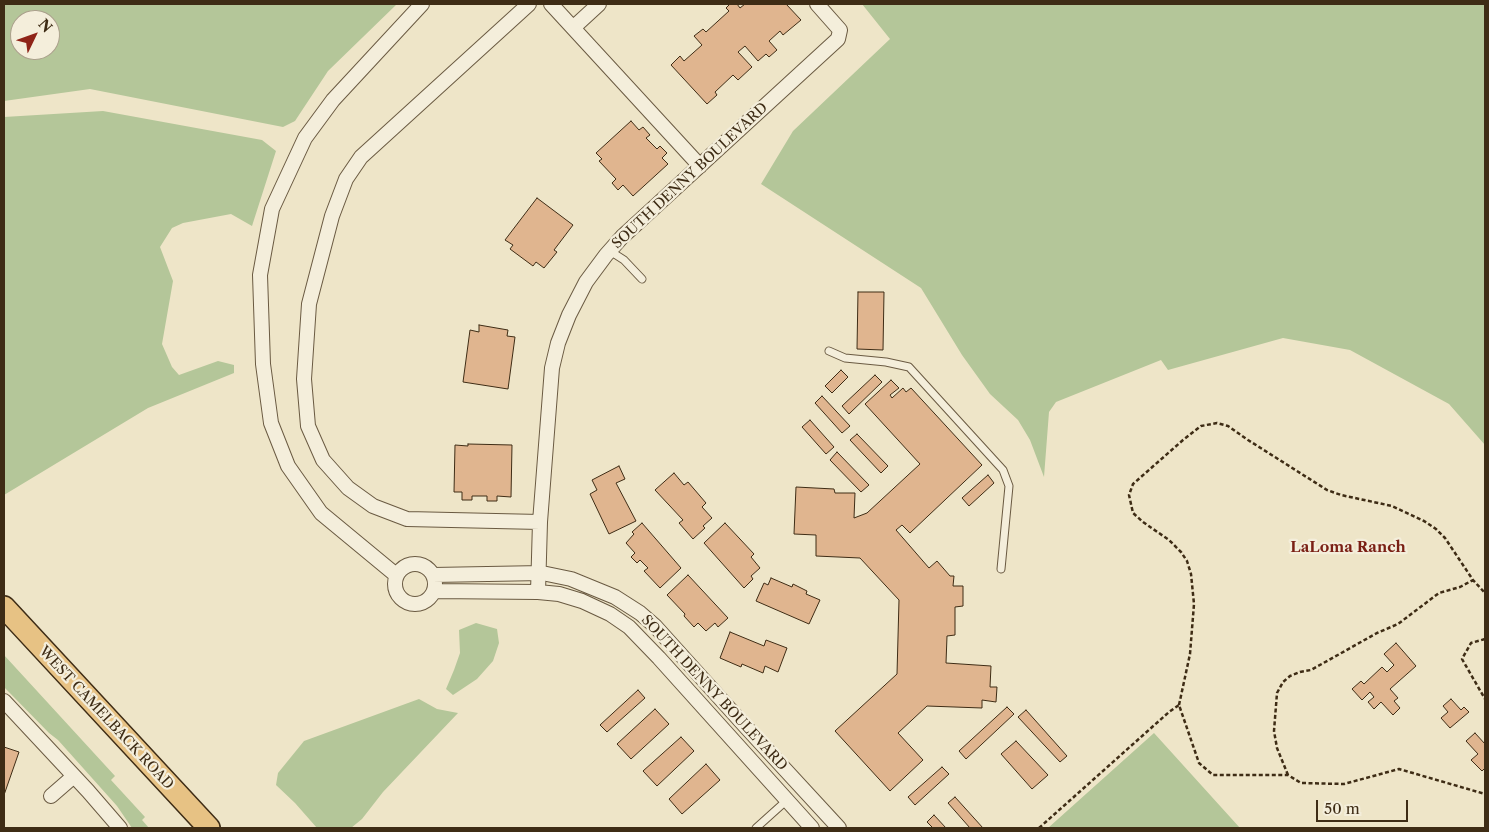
<!DOCTYPE html>
<style>
body{margin:0}
#map{position:relative;width:1489px;height:832px;overflow:hidden;background:#eee5c8;font-family:"Libre Caslon Text",serif}
canvas{display:block}
.frame{position:absolute;inset:0;border:5px solid #3e2c15;pointer-events:none}
.north{position:absolute;left:10px;top:10px;width:50px;height:50px;box-sizing:border-box;background:#f4eedb;border:1px solid #aba08c;border-radius:50%;rotate:48deg;font-size:14px;font-weight:700;line-height:20px;text-align:center;color:#3e2c15}
.north::after{content:'';display:block;margin:auto;width:18px;height:22px;background:#8f2418;clip-path:polygon(50% 0,100% 100%,50% 72%,0 100%)}
.scale{position:absolute;left:1316px;top:800px;width:92px;height:22px;box-sizing:border-box;border:2px solid #3e2c15;border-top:0;padding-left:6px;font-size:15px;line-height:18px;white-space:nowrap;color:#3e2c15;-webkit-text-stroke:4px #f4eedb;paint-order:stroke}
</style>
<div id="map">
<canvas width="1489" height="832"></canvas>
<div class="frame"></div>
<div class="north">N</div>
<div class="scale">50 m</div>
</div>
<script>
const ctx = document.querySelector('canvas').getContext('2d');
ctx.lineJoin = 'round';
function fillPath(path, color) { ctx.fillStyle = color; ctx.fill(path, 'evenodd'); }
const shape = rows => new Path2D(rows.map(r => 'M' + r).join(''));
function trace(path, color, width, dash) { ctx.strokeStyle = color; ctx.lineWidth = width; ctx.lineCap = dash ? 'butt' : 'round'; ctx.setLineDash(dash || []); ctx.stroke(path); }
function label(font, color, halo, rows, align = 'center') {
  ctx.font = font + ' "Libre Caslon Text",serif'; ctx.lineWidth = 4.5; ctx.setLineDash([]); ctx.textBaseline = 'middle'; ctx.strokeStyle = halo; ctx.fillStyle = color; for (const [text, x, y, turn = 0] of rows) {
    ctx.save(); ctx.translate(x, y); ctx.rotate((+turn || 0) * Math.PI / 180); ctx.textAlign = isNaN(turn) ? turn : align; if (halo) ctx.strokeText(text, 0, 0); ctx.fillText(text, 0, 0); ctx.restore();
  }
}
const green = shape([
 [4,4,397,4,328,71,295,121,283,127,90,89,4,101],
 [20,20,50,20,50,50,20,50],
 [862,4,1485,4,1485,445,1449,404,1350,350,1283,338,1168,370,1161,360,1056,402,1049,412,1044,477,1030,440,1018,420,990,394,962,355,921,288,761,184,793,131,890,39],
 [103,111,262,140,276,151,252,226,231,214,183,223,172,228,160,247,173,281,162,344,172,367,179,375,218,361,234,365,234,373,148,408,4,495,4,117],
 [476,623,497,629,499,643,493,661,477,679,453,695,446,689,454,670,460,653,459,630],
 [4,655,115,776,111,780,145,817,142,820,149,828,132,828,117,806,58,740,49,733,4,687],
 [419,699,437,709,458,713,383,792,362,819,351,828,317,828,295,803,276,785,278,773,304,741],
 [1154,733,1240,828,1048,828]
]);
const building = shape([
 [730,4,737,4,740,8,745,4,786,4,801,20,783,35,780,31,769,41,777,50,769,57,766,54,758,61,745,46,738,52,752,67,738,80,733,75,715,92,717,95,707,104,671,65,680,56,684,61,702,45,694,36,703,29,706,32,729,11,726,8,730,4],
 [631,121,639,130,643,127,650,135,646,138,657,149,660,146,667,153,662,158,668,164,633,196,623,185,618,190,612,183,616,179,599,161,602,159,596,153,631,121],
 [537,198,573,225,554,250,557,252,544,268,536,262,533,266,510,249,513,245,505,240,537,198],
 [858,292,884,292,883,350,857,349,858,292],
 [479,325,508,330,507,336,515,337,508,389,463,382,470,330,479,332,479,325],
 [841,370,848,377,832,393,825,386,841,370],
 [875,375,882,382,849,414,842,406,875,375],
 [891,380,899,388,890,395,892,398,903,388,906,392,911,388,982,465,910,533,902,525,896,530,929,568,937,561,950,576,954,576,953,586,963,586,963,606,955,607,955,635,947,636,946,663,991,666,990,687,997,687,996,702,982,700,982,708,927,706,898,733,923,760,890,791,835,731,897,674,899,600,860,558,816,556,816,535,794,534,796,487,834,489,835,493,855,493,854,518,867,513,920,464,865,404,891,380],
 [822,396,850,426,842,433,815,403,822,396],
 [810,420,834,447,826,454,802,427,810,420],
 [857,434,888,466,881,473,850,440,857,434],
 [468,444,512,445,511,497,497,496,497,501,487,501,487,496,472,496,472,500,462,500,462,492,454,492,455,445,468,446,468,444],
 [837,452,869,485,861,492,830,460,837,452],
 [619,466,625,479,616,483,636,521,609,534,590,494,597,490,592,480,619,466],
 [674,473,684,485,688,482,706,503,702,507,712,518,703,526,705,528,693,539,679,523,683,520,655,490,674,473],
 [988,475,994,483,969,506,962,498,988,475],
 [642,523,681,568,660,588,644,571,648,568,640,560,637,563,631,557,635,553,626,543,634,534,632,532,642,523],
 [725,523,754,554,751,557,760,568,751,576,753,579,744,588,704,543,725,523],
 [688,575,728,618,718,627,715,623,706,631,698,623,694,627,684,616,685,614,667,595,688,575],
 [771,578,792,587,793,584,807,591,806,594,820,600,809,624,756,601,764,583,768,585,771,578],
 [730,632,764,646,766,640,787,648,778,672,765,666,763,673,742,664,741,667,720,658,730,632],
 [1396,643,1416,666,1390,689,1398,698,1394,701,1400,708,1393,715,1381,702,1374,709,1368,702,1374,697,1370,692,1362,700,1352,689,1361,681,1364,684,1382,667,1387,672,1394,665,1384,654,1396,643],
 [638,690,645,698,607,732,600,725,638,690],
 [1451,699,1461,710,1464,707,1469,712,1450,728,1441,718,1448,712,1443,706,1451,699],
 [1007,707,1014,714,966,759,959,751,1007,707],
 [655,709,669,724,631,759,617,744,655,709],
 [1026,710,1067,756,1060,762,1018,717,1026,710],
 [1475,733,1485,744,1485,768,1482,771,1471,760,1478,754,1466,741,1475,733],
 [681,737,694,751,657,786,643,771,681,737],
 [1016,741,1048,775,1032,789,1001,754,1016,741],
 [4,747,19,752,4,795,4,747],
 [706,764,720,780,682,814,669,799,706,764],
 [942,767,949,774,915,805,908,797,942,767],
 [955,797,983,828,970,828,948,803,955,797],
 [934,815,946,828,933,828,927,822,934,815]
]);
const path = shape([
 [1485,639,1471,643,1462,659,1485,699],
 [1179,705,1190,654,1194,604,1191,574,1187,561,1181,552,1169,540,1143,522,1133,513,1129,495,1133,484,1183,440,1201,426,1217,423,1228,426,1248,440,1327,490,1341,495,1392,506,1424,521,1436,529,1445,538,1473,580,1485,593],
 [1288,775,1277,748,1274,731,1277,693,1283,682,1290,676,1300,672,1311,670,1377,633,1398,624,1439,593,1460,587,1473,580],
 [1039,828,1169,712,1179,705,1199,763,1213,775,1288,775,1301,783,1344,784,1399,769,1485,794]
]);
const service = shape([
 [610,251,624,260,642,279],
 [829,351,845,358,886,362,909,367,1003,470,1009,486,1001,569],
 [756,828,786,801]
]);
const minor = shape([
 [529,4,361,157,346,179,332,216,309,304,304,379,308,426,323,460,348,488,373,506,407,519,540,522],
 [551,4,700,166],
 [574,27,599,4],
 '395 584a20 20 0 1 1 40 0a20 20 0 1 1-40 0Z',
 [396,575,321,513,288,466,271,423,263,364,260,275,272,209,305,138,333,100,422,4],
 [433,575,542,573,571,579,615,597,640,613,655,626,745,726,839,828],
 [434,591,538,592,559,594,582,601,610,614,629,627,659,658,812,828],
 [538,592,540,522,552,368,558,343,569,315,586,282,606,255,622,237,838,39,840,30,817,4],
 [4,701,88,791,120,828],
 [51,796,74,776]
]);
const primary = shape([
 [4,607,209,828]
]);
const streetNames = [
 ["SOUTH DENNY BOULEVARD",690,176,-43],
 ["SOUTH DENNY BOULEVARD",714,693,47],
 ["WEST CAMELBACK ROAD",106,718,47]
];
const neighbourhoodNames = [
 ["LaLoma Ranch",1348,548]
];
fillPath(green, '#b4c699');
fillPath(building, '#e0b58f');
trace(building, '#3e2c15', 1);
trace(service, '#6a5a42', 9);
trace(minor, '#6a5a42', 16);
trace(primary, '#3e2c15', 24);
trace(path, '#3e2c15', 2.5, [4, 2.5]);
trace(service, '#f4eedb', 7);
trace(minor, '#f4eedb', 14);
trace(primary, '#e7c284', 21);
label('14px', '#3e2c15', '#f4eedb', streetNames);
label('bold 15px', '#7a1f14', '#f4eedb', neighbourhoodNames);
</script>
